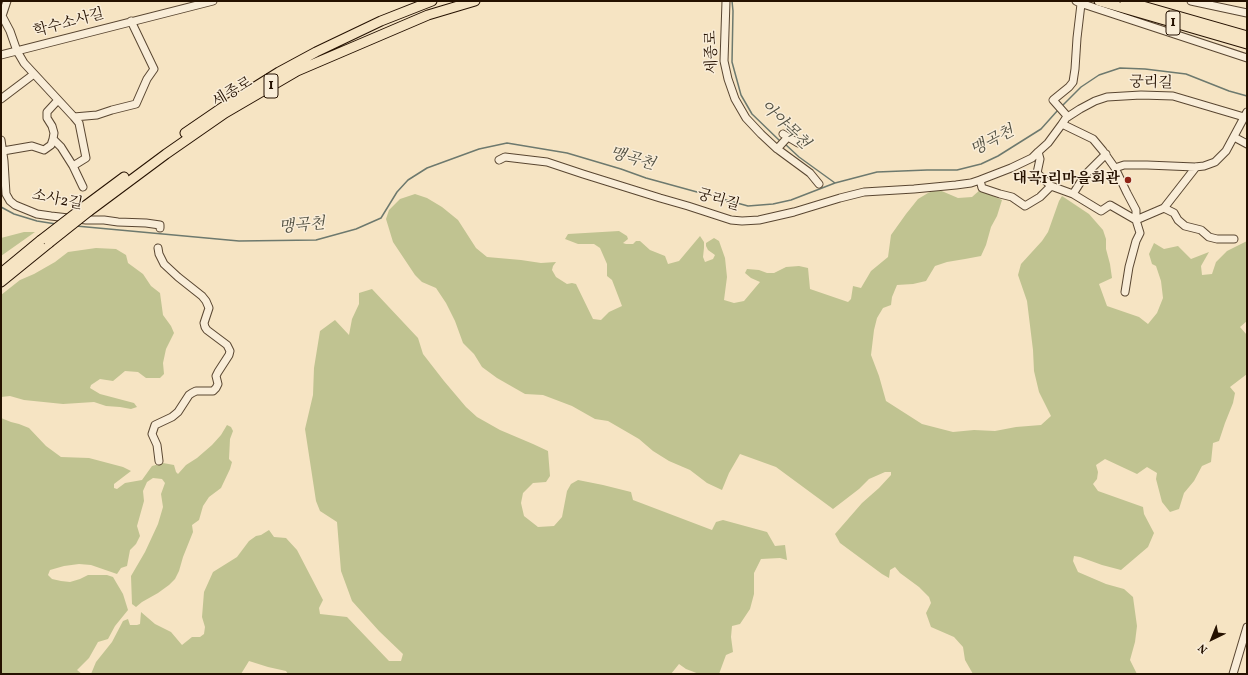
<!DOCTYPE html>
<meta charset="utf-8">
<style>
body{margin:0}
#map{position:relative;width:1248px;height:675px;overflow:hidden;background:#f6e4c3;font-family:Vollkorn,serif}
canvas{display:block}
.frame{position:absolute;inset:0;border:2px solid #251100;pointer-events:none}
.north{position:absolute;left:1192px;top:619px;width:40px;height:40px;-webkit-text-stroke:3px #f9edd8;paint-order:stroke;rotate:223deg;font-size:11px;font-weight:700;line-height:16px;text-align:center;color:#251100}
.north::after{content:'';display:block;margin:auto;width:14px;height:18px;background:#251100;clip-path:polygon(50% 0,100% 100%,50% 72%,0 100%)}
</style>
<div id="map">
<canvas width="1248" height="675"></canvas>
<div class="frame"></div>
<div class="north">N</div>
</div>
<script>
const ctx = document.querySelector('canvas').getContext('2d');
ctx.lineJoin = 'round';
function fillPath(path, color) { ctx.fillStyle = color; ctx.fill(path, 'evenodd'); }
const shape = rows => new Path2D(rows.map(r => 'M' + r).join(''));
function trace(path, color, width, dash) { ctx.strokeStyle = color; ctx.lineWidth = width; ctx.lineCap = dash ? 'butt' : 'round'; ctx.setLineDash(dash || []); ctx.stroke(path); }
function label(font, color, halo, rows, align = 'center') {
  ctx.font = font + ' Vollkorn,"Noto Serif KR",serif'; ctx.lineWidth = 3; ctx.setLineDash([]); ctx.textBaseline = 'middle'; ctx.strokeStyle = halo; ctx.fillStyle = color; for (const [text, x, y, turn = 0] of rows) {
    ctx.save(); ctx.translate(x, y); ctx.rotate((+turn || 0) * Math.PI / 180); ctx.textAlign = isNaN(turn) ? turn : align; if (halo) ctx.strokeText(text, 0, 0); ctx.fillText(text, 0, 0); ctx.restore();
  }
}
const green = shape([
 [937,189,958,198,972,197,981,189,995,197,1002,200,997,216,991,227,986,245,981,256,965,259,947,262,935,266,926,281,913,284,897,285,892,297,891,305,883,308,877,318,874,330,871,355,879,376,886,401,922,424,953,432,974,430,995,431,1016,427,1041,425,1051,416,1039,392,1034,371,1033,350,1027,301,1018,275,1021,264,1042,241,1048,232,1059,201,1062,196,1089,214,1103,230,1106,239,1106,249,1110,264,1112,278,1099,284,1107,306,1139,317,1148,324,1157,313,1163,298,1161,281,1156,266,1152,264,1149,254,1154,243,1164,249,1178,246,1191,259,1209,252,1201,266,1202,275,1212,274,1216,262,1227,251,1247,241,1247,321,1240,327,1247,335,1247,374,1230,387,1235,393,1233,403,1225,423,1219,441,1213,443,1211,462,1202,466,1194,481,1184,493,1179,509,1170,512,1162,502,1156,479,1157,473,1147,467,1137,474,1105,459,1096,465,1098,472,1097,479,1093,484,1098,491,1143,507,1144,514,1154,533,1148,547,1121,570,1102,565,1080,557,1074,556,1073,561,1078,572,1106,584,1124,589,1133,597,1137,626,1135,642,1130,660,1137,674,973,674,965,660,963,647,954,637,931,627,926,613,931,603,929,597,919,587,900,573,895,567,890,570,889,578,882,574,840,543,835,534,862,503,879,488,891,475,891,472,885,472,869,479,859,489,833,509,776,467,740,454,729,473,722,490,707,483,690,470,669,461,653,451,639,439,608,421,595,419,572,406,543,395,525,394,497,378,482,367,474,354,463,343,455,321,446,303,436,288,422,282,415,275,393,242,386,219,389,210,400,199,415,194,427,198,442,207,458,220,476,248,487,257,521,260,541,263,556,262,553,266,552,270,556,277,567,284,572,283,576,284,593,319,601,320,609,312,622,306,612,280,607,276,607,264,600,248,594,244,578,244,565,239,568,234,619,231,627,236,628,239,623,243,626,244,633,244,636,241,640,241,650,250,665,256,668,264,679,261,700,236,704,242,704,248,703,257,705,262,713,259,715,255,708,250,706,246,706,243,714,238,719,241,725,258,727,277,724,300,734,303,744,301,760,282,751,278,745,273,747,269,759,270,767,273,774,273,786,267,799,266,808,268,810,289,848,302,851,299,853,286,861,288,871,271,888,257,891,235,906,214,918,199,928,193],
 [24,232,35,232,1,256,1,238],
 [96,248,116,249,126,255,128,263,143,274,151,286,160,293,163,315,171,326,174,333,166,349,163,363,164,374,160,378,146,378,138,372,125,371,113,381,100,379,91,385,90,388,100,394,134,403,137,407,131,409,120,407,106,406,94,402,63,404,24,400,10,396,1,397,1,295,20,280,34,274,55,262,68,252],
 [372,289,418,338,423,354,444,381,466,407,477,417,500,430,533,444,548,451,550,476,546,482,533,483,523,493,521,503,524,516,538,527,554,526,562,517,567,491,571,484,578,480,603,485,631,492,633,500,712,530,716,522,723,520,767,532,775,546,785,545,787,560,780,558,761,559,754,573,754,594,750,609,740,624,732,626,731,637,733,652,726,655,719,674,699,674,686,669,679,664,671,674,288,674,286,671,268,667,249,661,241,674,91,674,96,662,112,642,123,621,128,619,130,625,137,625,140,624,141,612,155,624,171,632,182,645,192,637,200,637,204,634,205,627,202,617,204,592,213,572,237,557,249,541,256,536,261,535,269,530,274,537,286,538,297,550,323,600,319,608,320,614,347,617,389,661,401,661,403,654,379,631,352,601,341,571,337,522,320,511,316,501,305,429,313,395,314,368,320,331,335,320,349,335,352,319,359,304,359,293],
 [1,418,11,422,19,424,29,428,46,446,61,457,89,458,123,467,131,471,114,484,114,488,117,489,125,483,142,480,152,466,163,463,174,465,176,472,178,474,186,465,197,458,212,445,221,435,227,425,231,427,233,431,230,439,229,459,232,462,230,469,221,488,209,497,203,506,199,520,192,525,193,532,183,557,179,571,175,579,169,585,158,593,142,602,136,607,132,604,131,576,145,552,158,524,163,507,161,494,165,483,162,479,153,478,147,482,143,491,144,501,137,526,140,536,136,544,130,550,127,566,121,568,117,574,91,565,79,564,64,566,50,570,48,575,52,579,61,581,70,582,80,579,88,575,107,575,113,577,123,594,128,610,115,626,108,639,98,642,89,658,77,670,82,674,1,674]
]);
const stream = shape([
 [732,1,733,11,732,62,741,95,752,114,780,141],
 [1062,106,1081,87,1099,75,1120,68,1145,69,1186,74,1229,91,1247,96],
 [785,144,799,157,835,183],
 [1,207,14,214,37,221,56,224],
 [76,226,239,241,316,240,356,229,381,218,397,192,408,180,427,168,479,149,507,143,567,153,621,169,646,178,748,206,773,204,791,200,835,183,877,172,927,170,957,170,981,164,998,156,1041,129,1058,110]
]);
const minor = shape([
 [726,1,724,61,728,79,735,99,746,118,761,134,776,148,810,173,819,184],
 [1076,1,1080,3,1247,58],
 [1191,1,1247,13],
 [1,14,10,31,17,51,24,63,74,117,97,115,112,110,136,104,147,79,154,69,131,21],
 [2,16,7,1],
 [1,55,213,1],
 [1,99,34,74],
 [58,100,47,112,47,118,52,126,54,133,53,139,61,147,73,166,83,187],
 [1068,117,1053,100,1069,87,1073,82,1075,69,1077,38,1081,4],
 [1062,124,1048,143,1038,152,1040,159,1037,173,1051,186,1073,194,1101,211,1110,205,1136,220,1164,208,1196,167],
 [783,134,798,143],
 [1234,137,1247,144],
 [1,140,4,161,6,194,10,201,15,205,37,214,51,216,86,220,104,220,118,222,146,223,160,225,160,228],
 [777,149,787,138],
 [3,151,32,146,44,150,51,145,53,139],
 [1038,152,1032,158,1011,168,980,180,982,188,1000,194,1012,197,1025,206,1040,197,1051,186],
 [499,160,505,157,547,162,583,174,660,198,688,206,731,220,742,221,759,220,794,212,840,198,864,192,914,189,956,185,971,183,980,180],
 [73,166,86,158,79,123,74,117],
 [1115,168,1124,165,1147,165,1195,167,1204,166,1215,162,1226,151,1247,112],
 [1073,194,1085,175,1106,154],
 [1164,208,1174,213,1178,220,1185,226,1201,230,1209,237,1217,239,1234,239],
 [158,248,159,254,164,264,178,277,202,296,206,301,209,308,204,323,205,327,207,330,227,345,230,351,229,355,218,372,216,376,218,384,216,388,213,391,196,391,192,393,189,395,178,412,172,417,155,425,152,434,157,445,159,461],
 [1125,292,1129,267,1136,241,1140,233,1136,220,1136,210,1127,193,1115,168,1103,151,1093,139,1062,124,1066,118,1080,109,1095,101,1107,97,1141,95,1173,96,1244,117],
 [1233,674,1247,627]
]);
const major = shape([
 [1099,1,1247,44],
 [1125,1,1247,36],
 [185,133,223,107,279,72,316,52,381,21,432,1],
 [85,206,124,177],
 [88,212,166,154,225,113,297,71,428,15,475,1],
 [1,273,41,240],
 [1,282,49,243]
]);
const majorBridge = shape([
 [41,240,85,206],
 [49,243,88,212]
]);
const markers = [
 [1128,180,4,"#8f2418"]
];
const shields = [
 [1173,23,14],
 [271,86,14]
];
const shieldNames = [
 ["1",1173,23],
 ["1",271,86]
];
const streetNames = [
 ["학수소사길",69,24,-15],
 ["세종로",713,52,-92],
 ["궁리길",1151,84,1],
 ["세종로",233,93,-31],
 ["소사2길",57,201,11],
 ["궁리길",718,201,16]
];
const poiNames = [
 ["대곡1리마을회관",1120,180]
];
const waterNames = [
 ["아야목천",784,126,44],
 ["맹곡천",993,142,-27],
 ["맹곡천",632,160,16],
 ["맹곡천",302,227,-5]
];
fillPath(green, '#c0c391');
trace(stream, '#6d796e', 1.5);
trace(minor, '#594631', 9);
trace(major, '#251100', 11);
trace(minor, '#f9edd8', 7);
trace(major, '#f6e4c3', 9);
trace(majorBridge, '#251100', 11, []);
trace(majorBridge, '#f6e4c3', 9);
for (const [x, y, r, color] of markers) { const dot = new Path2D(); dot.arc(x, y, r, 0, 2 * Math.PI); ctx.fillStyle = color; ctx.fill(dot); trace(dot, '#f9edd8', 1.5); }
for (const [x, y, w] of shields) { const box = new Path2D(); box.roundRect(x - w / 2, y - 12, w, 24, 3); ctx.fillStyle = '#f9edd8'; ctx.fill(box); trace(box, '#251100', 1); }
label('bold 14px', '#251100', null, shieldNames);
label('15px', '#251100', '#f9edd8', streetNames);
label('bold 15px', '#251100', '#f9edd8', poiNames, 'right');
label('italic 16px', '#4f4e40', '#f9edd8', waterNames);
</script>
